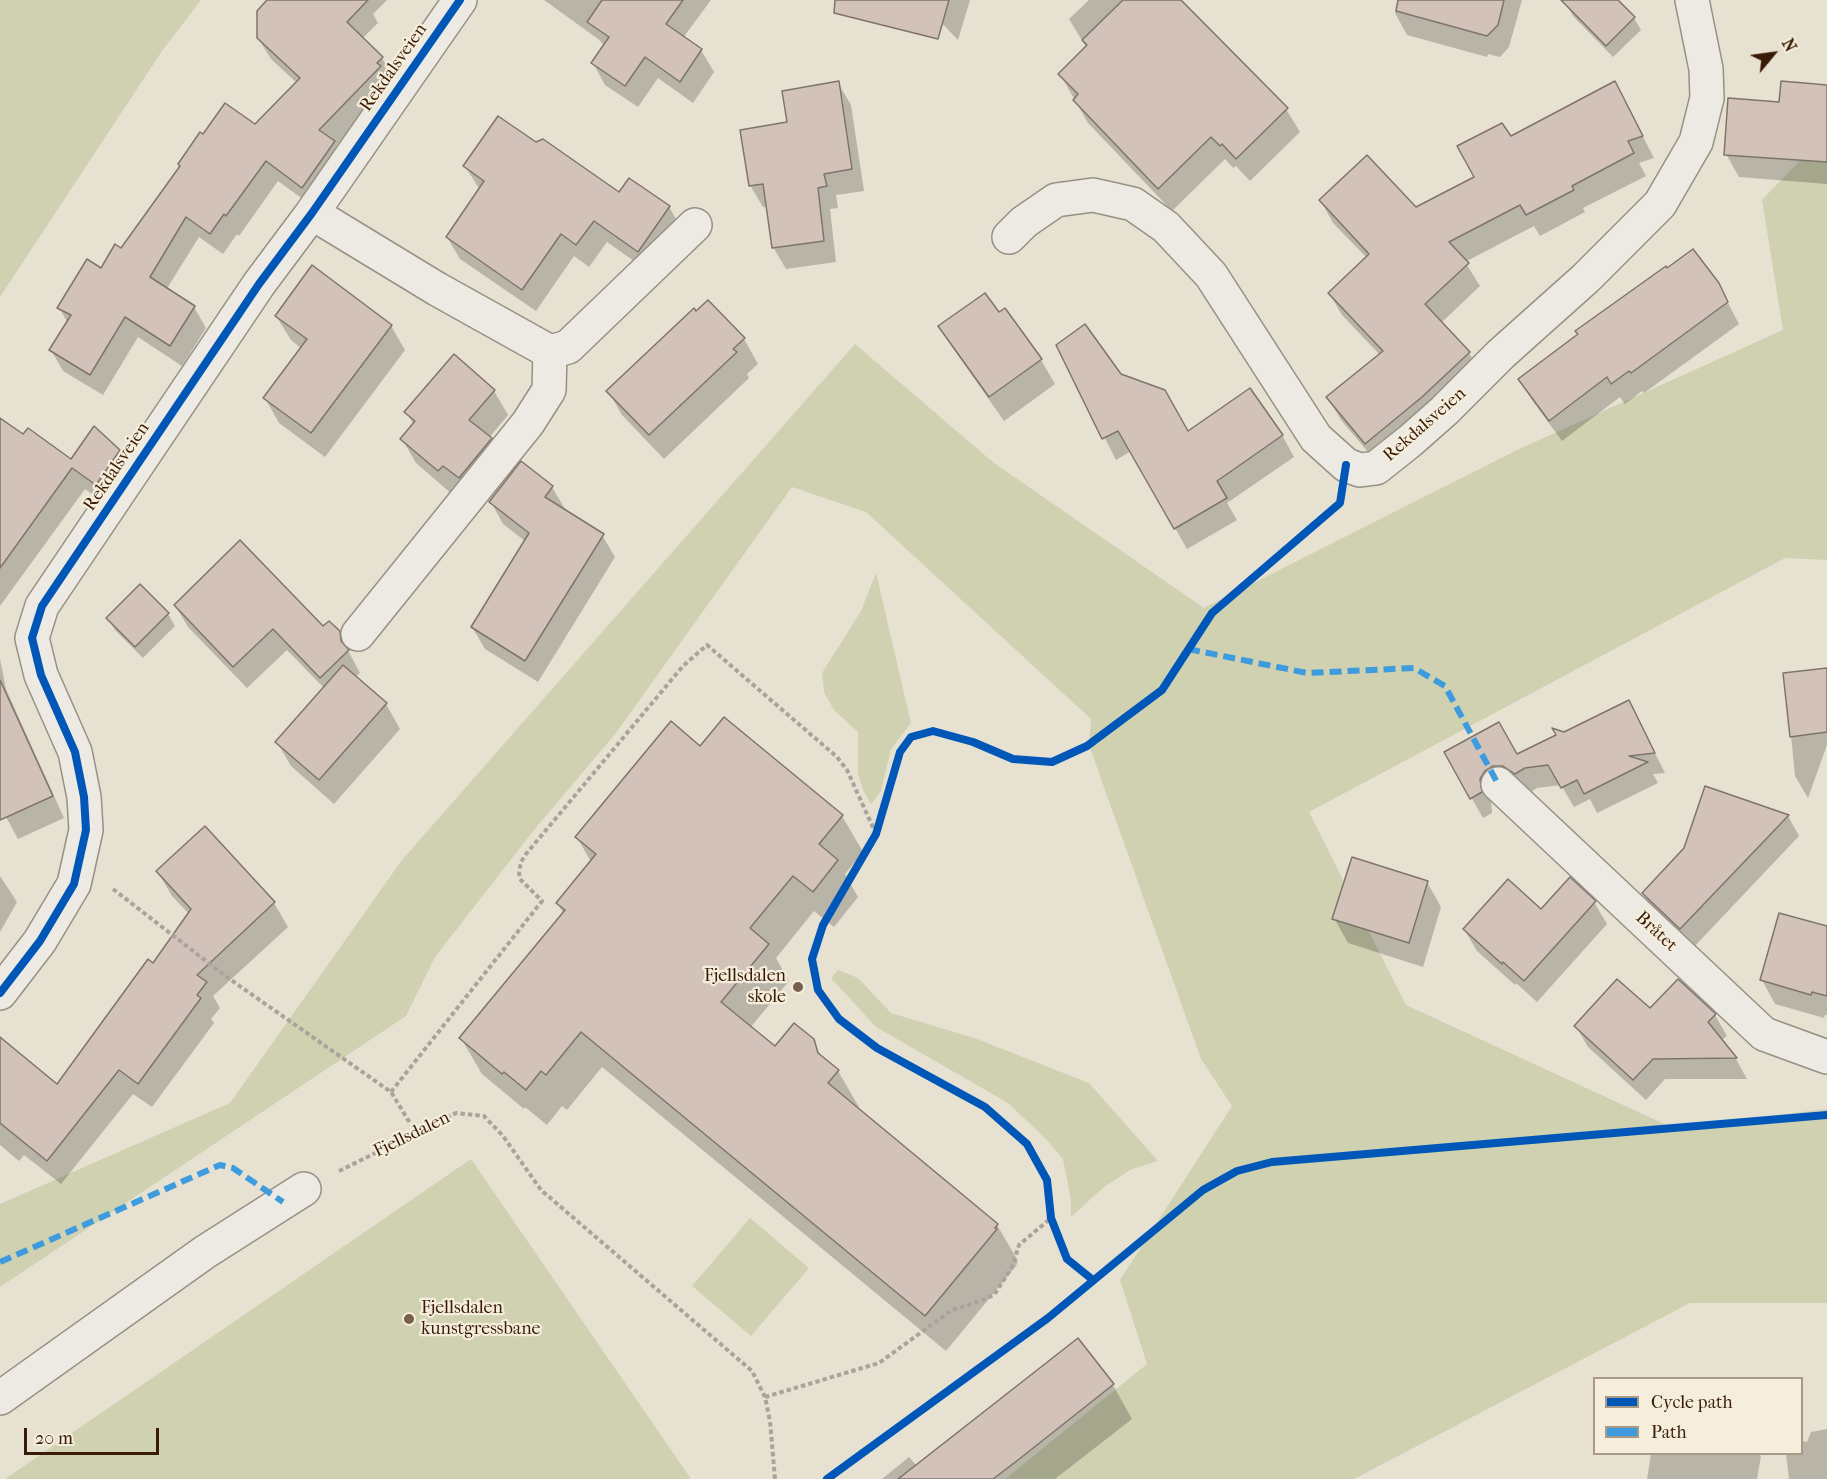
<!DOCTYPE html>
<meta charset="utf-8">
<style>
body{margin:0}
#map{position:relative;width:1827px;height:1479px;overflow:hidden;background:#e7e1d2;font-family:"IM FELL French Canon",serif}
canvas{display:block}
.legend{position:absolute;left:1593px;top:1377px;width:210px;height:78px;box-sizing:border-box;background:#f5eedd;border:2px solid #aa9986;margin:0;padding:8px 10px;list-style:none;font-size:18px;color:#391a04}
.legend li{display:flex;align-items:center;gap:12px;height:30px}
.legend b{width:30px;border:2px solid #aa9986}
.north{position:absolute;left:1743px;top:24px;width:60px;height:60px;-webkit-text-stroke:4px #f5eedd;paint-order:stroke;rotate:61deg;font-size:16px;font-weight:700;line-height:24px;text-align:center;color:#391a04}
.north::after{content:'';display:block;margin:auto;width:21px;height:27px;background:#391a04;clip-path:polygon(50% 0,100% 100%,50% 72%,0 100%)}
.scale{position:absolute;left:24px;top:1428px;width:135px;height:27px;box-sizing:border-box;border:3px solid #391a04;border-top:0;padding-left:8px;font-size:18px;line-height:21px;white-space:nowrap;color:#391a04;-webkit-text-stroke:4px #f5eedd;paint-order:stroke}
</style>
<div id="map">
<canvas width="1827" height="1479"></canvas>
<ul class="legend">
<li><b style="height:8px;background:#0057b8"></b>Cycle path</li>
<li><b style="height:8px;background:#3e9bdd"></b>Path</li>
</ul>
<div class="north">N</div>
<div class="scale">20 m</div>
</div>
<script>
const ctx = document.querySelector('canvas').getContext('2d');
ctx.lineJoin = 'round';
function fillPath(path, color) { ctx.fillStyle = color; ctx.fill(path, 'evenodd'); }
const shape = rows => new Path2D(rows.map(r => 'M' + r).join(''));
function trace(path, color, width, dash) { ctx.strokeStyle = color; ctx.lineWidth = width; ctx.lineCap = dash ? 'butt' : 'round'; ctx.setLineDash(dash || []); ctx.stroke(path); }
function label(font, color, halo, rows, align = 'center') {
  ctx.font = font + ' "IM FELL French Canon",serif'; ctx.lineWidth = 4.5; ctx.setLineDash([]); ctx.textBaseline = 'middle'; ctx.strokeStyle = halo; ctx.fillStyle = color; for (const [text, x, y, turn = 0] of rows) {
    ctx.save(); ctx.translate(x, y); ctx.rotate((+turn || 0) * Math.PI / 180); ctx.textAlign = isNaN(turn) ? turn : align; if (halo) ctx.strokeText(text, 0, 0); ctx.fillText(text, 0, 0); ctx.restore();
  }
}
const green = shape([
 [0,0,201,0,162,51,0,297],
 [1814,146,1827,147,1827,560,1785,558,1309,812,1406,1005,1673,1128,1827,1109,1827,1303,1690,1303,1354,1479,1005,1479,1147,1364,1120,1280,1232,1106,1201,1059,1089,745,1091,719,866,512,792,487,616,733,534,830,435,957,406,1016,0,1287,0,1204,230,1103,402,860,855,344,994,463,1204,608,1517,450,1783,330,1762,200],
 [876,573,911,723,891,749,881,791,871,804,864,792,858,774,858,732,834,710,824,692,822,673,861,611],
 [838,970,858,978,891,1013,977,1039,1089,1083,1158,1161,1132,1169,1104,1187,1071,1217,1071,1200,1063,1159,1045,1138,1008,1103,876,1027,831,978],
 [471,1159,691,1479,5,1479],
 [750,1218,809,1268,751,1336,692,1286]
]);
const shadow = shape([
 [269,0,387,0,373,14,378,23,362,39,382,58,394,79,392,88,336,146,346,163,315,208,278,181,239,236,237,234,223,254,199,237,166,290,194,307,206,328,182,366,138,337,103,395,63,371,51,350,68,323,59,308,122,250,203,136,255,126,297,83,271,59,258,38],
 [544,0,711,0,683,38,701,50,714,72,693,103,658,78,638,107,605,85,593,63,605,46,598,39],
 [920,0,970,0,958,40],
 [1089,0,1180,0,1286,109,1300,132,1250,181,1236,166,1233,168,1225,159,1172,211,1088,123,1060,74,1086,47,1069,19],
 [1399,0,1522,0,1509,47,1500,57,1488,54,1487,57,1407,35,1395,13],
 [1570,0,1616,0,1634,18,1641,30,1613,57,1573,16,1566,4],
 [838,83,851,105,864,191,836,195,838,208,830,209,836,262,786,269,773,247,768,206,763,207,750,185],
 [1615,83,1654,158,1639,163,1646,176,1583,208,1585,212,1540,236,1534,226,1465,262,1480,286,1441,323,1469,353,1482,375,1379,465,1341,420,1328,398,1380,355,1342,315,1329,293,1367,258,1333,223,1321,201,1416,209,1476,178,1510,138],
 [1827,87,1827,184,1739,177,1726,154,1780,103],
 [465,166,620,194,669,207,682,229,651,273,607,242,589,267,574,256,536,311,460,259,447,237,480,190],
 [1718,284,1739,324,1644,393,1642,391,1625,404,1620,397,1562,441,1532,400,1520,379,1579,335],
 [708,302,744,339,758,364,747,374,749,378,664,459,622,415,608,391],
 [1005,310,1041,360,1055,384,1004,421,955,351,940,326,999,314],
 [276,316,391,326,405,350,325,457,279,423,265,398,302,349,291,340],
 [1058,346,1121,375,1188,433,1282,435,1294,457,1227,503,1237,520,1187,549,1131,451,1116,460],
 [494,391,508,415,489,438,505,463,453,495,416,463,402,439,414,425,406,412],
 [0,420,23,436,72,461,119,451,131,473,109,506,85,489,0,606],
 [552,487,565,509,563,511,602,535,615,557,538,682,485,649,472,627,525,541,503,524,491,502],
 [140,586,168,614,175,626,143,658,115,630,108,618],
 [175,605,338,632,360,673,355,677,386,704,400,729,334,804,291,766,277,742,324,688,287,650,247,688,188,627],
 [0,659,6,689,64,818,18,839,0,806],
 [1827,669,1827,745,1808,798,1795,776,1785,674],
 [1629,702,1665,773,1653,774,1658,783,1597,813,1590,799,1574,807,1561,785,1537,788,1527,794,1495,792,1491,800,1492,813,1483,818,1446,753,1517,756],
 [724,719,842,816,863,852,845,874,858,897,834,927,814,911,776,958,789,981,750,1028,775,1048,812,1040,823,1059,838,1071,859,1107,857,1109,997,1225,1018,1261,1016,1266,946,1351,602,1067,567,1110,562,1106,547,1125,525,1107,524,1109,482,1074,461,1038,564,914,557,903,591,862,577,837,701,748],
 [1788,816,1799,836,1692,949,1655,914,1643,893,1685,848],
 [158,872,274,903,288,927,213,996,220,1008,211,1019,214,1023,152,1107,133,1094,61,1184,24,1155,19,1161,0,1145,0,1039,58,1086,153,965,189,914,172,896],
 [0,876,17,902,0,932],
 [1427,882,1441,907,1423,967,1348,943,1334,918],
 [1594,902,1607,924,1537,1002,1516,983,1515,985,1477,951,1464,929,1541,911],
 [1827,928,1827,1015,1825,1015,1824,1018,1775,1004,1762,980],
 [1650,1010,1715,1015,1727,1036,1721,1041,1736,1059,1747,1079,1665,1079,1646,1100,1588,1047,1576,1026],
 [1078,1340,1113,1385,1132,1419,1055,1479,882,1479,909,1457,917,1466],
 [1827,1429,1827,1479,1789,1479,1786,1454,1802,1454,1802,1441,1807,1442,1811,1432],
 [1651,1454,1759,1454,1761,1456,1757,1479,1647,1479]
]);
const building = shape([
 [267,0,368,0,347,22,383,57,377,63,381,66,319,130,335,141,302,188,266,161,226,216,224,214,210,234,186,217,150,277,195,306,170,346,125,317,90,375,49,350,71,315,57,308,87,259,101,268,115,244,121,248,180,166,178,164,200,132,203,134,225,103,255,124,300,78,257,38,257,11,267,0],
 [602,0,683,0,666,24,702,49,680,82,645,57,625,86,591,63,609,37,587,22,602,0],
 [835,0,949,0,938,39,834,13,835,0],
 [1123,0,1181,0,1288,108,1236,159,1222,144,1220,146,1211,137,1158,189,1073,100,1078,94,1058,74,1087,45,1082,40,1123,0],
 [1398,0,1504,0,1498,25,1487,36,1396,11,1398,0],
 [1561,0,1618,0,1635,17,1606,46,1561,0],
 [839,81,852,169,824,174,827,186,818,188,824,241,772,248,763,184,749,186,740,130,787,122,782,91,839,81],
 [1615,81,1643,136,1628,141,1634,153,1572,186,1574,190,1526,215,1520,205,1449,242,1469,263,1425,304,1470,352,1422,397,1365,444,1326,397,1383,351,1328,293,1369,254,1319,200,1367,155,1416,207,1474,177,1457,146,1502,123,1511,136,1615,81],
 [1781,81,1827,85,1827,162,1724,155,1728,98,1779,102,1781,81],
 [498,116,536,142,543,139,619,192,629,178,670,206,638,252,594,221,576,245,561,234,522,290,446,237,484,181,463,166,498,116],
 [1693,249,1719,283,1728,302,1631,373,1629,371,1611,384,1607,377,1549,421,1518,379,1578,334,1575,331,1666,266,1667,268,1693,249],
 [312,265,392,325,311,433,263,398,307,339,275,316,312,265],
 [985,293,999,312,1005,308,1042,359,989,397,938,326,985,293],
 [708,300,745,338,733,349,737,352,649,435,606,391,694,308,696,311,708,300],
 [1085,324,1121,374,1165,390,1188,431,1250,388,1283,435,1217,481,1227,498,1174,529,1118,431,1102,439,1056,345,1085,324],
 [454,354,495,390,469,420,492,438,459,478,443,466,438,471,400,439,415,421,404,412,454,354],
 [0,418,23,434,28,428,71,459,94,426,120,450,96,485,72,468,0,568,0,418],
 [521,461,553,486,545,497,604,534,525,661,471,627,529,533,489,502,521,461],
 [240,540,323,626,329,621,340,631,341,641,349,650,320,678,273,629,233,667,174,605,240,540],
 [140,584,169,613,135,647,106,618,140,584],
 [343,665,387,703,319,780,275,742,343,665],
 [1827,668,1827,732,1790,737,1783,673,1827,668],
 [0,680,53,796,0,820,0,680],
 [1629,700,1655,753,1629,756,1648,762,1584,794,1577,780,1561,788,1548,765,1525,768,1515,774,1503,766,1493,766,1485,771,1480,779,1482,792,1470,799,1444,752,1499,722,1517,754,1556,735,1552,728,1564,732,1629,700],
 [724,717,843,815,819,844,838,860,813,892,793,876,750,928,769,944,721,1002,775,1046,794,1023,814,1039,818,1053,839,1070,828,1083,998,1224,995,1228,997,1229,925,1316,581,1032,546,1075,541,1071,526,1090,504,1072,502,1074,459,1038,565,910,556,903,596,854,575,837,671,721,700,746,724,717],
 [1705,786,1789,815,1680,929,1642,893,1684,848,1705,786],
 [205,826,275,902,197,975,207,982,197,995,201,998,138,1084,119,1070,47,1161,0,1123,0,1037,57,1084,148,959,153,963,191,909,156,871,205,826],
 [1352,857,1428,881,1409,943,1332,919,1352,857],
 [1570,877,1596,901,1524,981,1503,962,1502,964,1463,929,1508,879,1541,909,1570,877],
 [1779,913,1827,926,1827,996,1812,992,1811,995,1760,980,1779,913],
 [1617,979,1650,1008,1678,979,1716,1014,1708,1022,1737,1058,1653,1059,1633,1080,1574,1026,1617,979],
 [1078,1338,1114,1384,1018,1460,993,1479,898,1479,1078,1338]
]);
const path = shape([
 [113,889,224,975,391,1092,416,1133],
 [391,1092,542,901,520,879,519,872,521,862,526,854,683,666,707,645,837,757,847,770,876,834],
 [339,1171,456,1113,484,1116,503,1136,541,1190,752,1371,765,1397,770,1421,775,1479],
 [765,1397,879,1363,952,1310,972,1304,994,1295,1012,1267,1019,1245,1051,1218]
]);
const minor = shape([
 [312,213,437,289,550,352,568,347,695,225],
 [1009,237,1024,222,1056,200,1093,195,1133,204,1166,227,1211,275,1316,438,1346,465,1360,470,1376,468,1410,441,1444,411,1501,354,1586,278,1660,204,1696,142,1707,98,1706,69,1692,0],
 [358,634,528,423,549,390,550,352],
 [1498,784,1764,1034,1827,1057],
 [0,993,40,941,74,884,86,830,84,797,75,752,41,675,32,638,42,606,259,284,312,213,460,0],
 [0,1398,205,1252,304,1189]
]);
const quiet = shape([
 [1188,649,1307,673,1414,668,1445,686,1498,784],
 [0,1262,220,1165,233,1168,283,1202]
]);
const cycleway = shape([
 [0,993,40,941,74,884,86,830,84,797,75,752,41,675,32,638,42,606,259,284,312,213,460,0],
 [1093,1280,1067,1259,1051,1218,1047,1180,1027,1144,985,1107,877,1048,839,1019,818,990,812,959,823,925,876,834,900,752,911,737,933,731,973,742,1013,759,1052,762,1087,746,1162,690,1212,613,1340,503,1346,465],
 [827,1479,1048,1318,1203,1190,1237,1171,1272,1162,1827,1115]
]);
const markers = [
 [798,987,6,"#76604c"],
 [409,1319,6,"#76604c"]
];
const streetNames = [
 ["Rekdalsveien",394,68,-55],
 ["Rekdalsveien",1425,425,-41],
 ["Rekdalsveien",117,467,-56],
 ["Bråtet",1656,932,43],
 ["Fjellsdalen",412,1135,-26]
];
const poiNames = [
 ["Fjellsdalen",786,977],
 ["skole",786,998],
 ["Fjellsdalen",421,1309,"left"],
 ["kunstgressbane",421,1330,"left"]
];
fillPath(green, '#cfd1b1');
fillPath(shadow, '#0003');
fillPath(building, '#d3c2ba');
trace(building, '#7e756a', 1.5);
trace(minor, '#979085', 36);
trace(path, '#a9a39c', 4, [4.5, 3]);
trace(minor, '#eceae2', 33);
trace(quiet, '#3e9bdd', 6, [12, 6]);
trace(cycleway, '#0057b8', 8);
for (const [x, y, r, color] of markers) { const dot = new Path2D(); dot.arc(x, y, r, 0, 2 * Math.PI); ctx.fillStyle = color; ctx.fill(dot); trace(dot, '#f5eedd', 2); }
label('18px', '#391a04', '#f5eedd', streetNames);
label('18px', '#391a04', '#f5eedd', poiNames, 'right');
</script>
